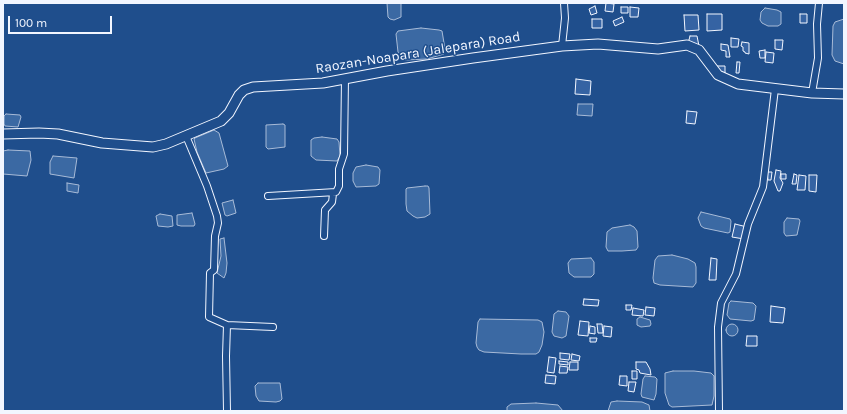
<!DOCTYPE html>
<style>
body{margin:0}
#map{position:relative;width:847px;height:414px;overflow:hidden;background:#1f4e8c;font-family:Karla,sans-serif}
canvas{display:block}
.frame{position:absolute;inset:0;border:4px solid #f2f6ff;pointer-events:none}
.scale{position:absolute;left:8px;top:16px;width:104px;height:18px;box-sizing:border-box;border:2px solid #f2f6ff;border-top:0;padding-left:5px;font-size:12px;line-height:14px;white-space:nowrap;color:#f2f6ff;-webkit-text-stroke:3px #1f4e8c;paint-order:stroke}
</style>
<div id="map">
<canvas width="847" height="414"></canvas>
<div class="frame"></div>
<div class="scale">100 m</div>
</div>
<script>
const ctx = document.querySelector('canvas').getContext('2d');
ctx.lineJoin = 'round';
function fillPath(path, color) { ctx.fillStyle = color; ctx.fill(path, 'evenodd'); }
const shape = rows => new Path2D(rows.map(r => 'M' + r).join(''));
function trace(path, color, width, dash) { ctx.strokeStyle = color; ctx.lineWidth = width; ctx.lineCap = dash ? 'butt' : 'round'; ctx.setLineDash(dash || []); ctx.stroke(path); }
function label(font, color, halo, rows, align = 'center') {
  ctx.font = font + ' Karla,sans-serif'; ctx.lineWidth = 3; ctx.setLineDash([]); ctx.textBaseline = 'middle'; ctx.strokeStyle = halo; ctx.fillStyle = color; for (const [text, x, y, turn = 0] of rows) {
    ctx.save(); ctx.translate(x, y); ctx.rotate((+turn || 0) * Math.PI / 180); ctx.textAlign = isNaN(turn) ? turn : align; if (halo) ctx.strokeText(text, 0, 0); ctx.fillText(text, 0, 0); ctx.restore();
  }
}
const water = shape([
 [387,3,401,3,401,17,394,20,390,19,388,17,387,3],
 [765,8,777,10,781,12,781,24,778,26,768,26,762,23,760,20,761,12,765,8],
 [844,19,844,64,835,61,832,55,833,26,835,22,844,19],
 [421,28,439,30,442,31,445,49,444,54,427,59,406,60,402,59,398,52,396,34,398,31,421,28],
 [578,104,593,104,592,116,577,115,578,104],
 [6,114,20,115,21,117,18,127,5,126,4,124,4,116,6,114],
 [283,124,285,125,285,147,268,149,266,147,266,125,283,124],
 [214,130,219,133,228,166,224,169,206,173,197,152,194,139,195,138,214,130],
 [322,137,337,139,339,142,340,156,337,161,316,160,311,156,311,140,314,138,322,137],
 [8,150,30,151,31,160,27,176,3,174,3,151,8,150],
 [53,156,77,158,74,178,50,174,50,162,53,156],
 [366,165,378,167,380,170,379,184,376,186,356,187,353,181,353,173,356,167,366,165],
 [67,183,79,185,78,193,67,191,67,183],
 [425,186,428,186,429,188,430,214,425,217,417,218,413,216,407,211,406,204,406,189,407,188,425,186],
 [233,200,236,213,227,216,225,215,222,203,233,200],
 [701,212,730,219,731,221,730,232,728,233,704,228,701,226,698,218,701,212],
 [192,213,195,224,194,226,181,226,177,225,177,215,192,213],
 [160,214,172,216,173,226,168,227,158,226,156,216,160,214],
 [787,218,799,219,800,221,797,235,786,236,784,233,784,222,787,218],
 [630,225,634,227,637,231,638,247,636,250,622,251,608,251,606,247,607,232,612,228,630,225],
 [224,238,227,263,226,273,224,278,217,273,221,256,220,239,224,238],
 [672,255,688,259,695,263,696,267,696,283,693,287,660,285,654,283,653,278,655,260,658,256,672,255],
 [591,258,594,262,594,274,591,277,574,277,569,273,568,263,571,259,591,258],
 [731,301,753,303,756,306,754,320,751,321,730,319,727,315,729,303,731,301],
 [558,311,566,312,569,316,566,336,562,338,554,336,552,332,554,314,558,311],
 [640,317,650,320,651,324,650,326,641,327,637,325,637,319,640,317],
 [480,319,538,320,542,322,544,332,542,345,539,352,536,354,521,354,484,352,479,350,477,347,476,343,478,322,480,319],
 '726 330a6 6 0 1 1 12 0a6 6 0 1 1-12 0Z',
 [673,371,694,371,711,373,714,376,714,396,712,405,672,407,669,405,665,393,665,373,673,371],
 [645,376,655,377,657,379,656,394,654,400,642,397,641,394,643,379,645,376],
 [258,383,280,383,282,399,280,401,276,402,259,401,256,396,255,386,258,383],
 [617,401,642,402,649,405,650,411,608,411,611,402,617,401],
 [536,403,558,405,563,411,507,411,507,407,511,404,536,403]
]);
const building = shape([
 [606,3,614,4,613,12,605,11,606,3],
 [595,6,597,13,591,15,589,9,595,6],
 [621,7,628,7,628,13,621,13,621,7],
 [630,7,639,8,638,17,630,17,630,7],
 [707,14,722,14,722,30,707,31,707,14],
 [800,14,807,14,807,23,800,23,800,14],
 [684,15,698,15,699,30,685,31,684,15],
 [622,17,624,22,615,26,613,21,622,17],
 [592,19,602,19,602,28,592,28,592,19],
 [690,36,697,36,699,46,685,42,689,40,690,36],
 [731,38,739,39,738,47,731,47,731,38],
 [775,40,783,40,782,50,775,49,775,40],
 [742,42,749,43,749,54,745,53,745,52,743,51,743,47,741,46,742,42],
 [721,44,728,45,730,57,726,57,726,51,721,50,721,44],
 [765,50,765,58,760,58,759,51,765,50],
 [766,52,774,53,773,63,765,62,766,52],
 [737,62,740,62,739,73,736,73,737,62],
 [716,66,725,66,725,74,717,75,716,66],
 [576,79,591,81,590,95,575,94,576,79],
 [687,111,697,112,695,124,686,123,687,111],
 [776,170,781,171,780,178,783,183,780,191,778,191,774,181,776,170],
 [767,172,772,172,771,180,768,180,767,172],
 [781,174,786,174,786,179,781,179,781,174],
 [794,174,797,175,796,184,792,184,794,174],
 [799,175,806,176,805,190,797,190,799,175],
 [809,175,817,175,816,192,809,191,809,175],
 [735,224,747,227,744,239,732,237,735,224],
 [711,258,717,259,716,280,709,280,711,258],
 [584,299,599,300,598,306,583,305,584,299],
 [626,305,632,305,631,310,626,310,626,305],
 [771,306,785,308,783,323,770,322,771,306],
 [646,307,655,308,654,316,645,315,646,307],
 [633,308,644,310,643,316,632,315,633,308],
 [580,321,589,322,588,336,578,335,580,321],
 [597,324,602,324,603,333,598,333,597,324],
 [590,326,595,327,595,334,589,333,590,326],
 [604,326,612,327,611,337,603,336,604,326],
 [747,336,757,336,757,346,746,346,747,336],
 [590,338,597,338,596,342,590,342,590,338],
 [560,353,570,354,569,360,560,359,560,353],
 [572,354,580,356,579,361,571,360,572,354],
 [549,357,556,358,554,373,547,372,549,357],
 [559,361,568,362,568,365,559,364,559,361],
 [570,362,578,362,578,370,569,370,570,362],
 [636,362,646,362,650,369,651,375,640,373,639,370,636,369,636,362],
 [560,366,568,367,567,373,559,373,560,366],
 [632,371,637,371,637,379,632,379,632,371],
 [546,375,556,376,555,384,545,383,546,375],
 [620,376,627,376,627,386,619,385,620,376],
 [629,382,636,382,634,392,628,391,629,382]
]);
const street = shape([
 [562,46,565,18,564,3],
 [812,93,818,58,817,24,819,3],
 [186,136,207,186,217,216,218,223,215,236,214,270,210,273,209,317,227,325,226,356,227,411],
 [268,196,336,192,339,186,339,169,344,154,345,78],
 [324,236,325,210,332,202,333,194],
 [227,325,273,327],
 [719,411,718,327,721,303,736,274,748,224,763,187,775,89]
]);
const secondary = shape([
 [3,134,39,133,58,134,102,143,153,147,166,144,221,121,229,113,239,95,244,90,253,87,323,83,387,71,473,58,562,46,598,44,658,49,687,45,699,50,718,75,738,84,812,93,844,94]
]);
const streetNames = [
 ["Raozan-Noapara (Jalepara) Road",418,53,-9]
];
fillPath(water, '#3b69a3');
trace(water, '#a8bbd7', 1);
fillPath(building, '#3563a3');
trace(building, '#f2f6ff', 1);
trace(street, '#f2f6ff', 8);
trace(secondary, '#f2f6ff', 11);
trace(street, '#1f4e8c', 6);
trace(secondary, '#1f4e8c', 9);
label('14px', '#f2f6ff', '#1f4e8c', streetNames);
</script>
